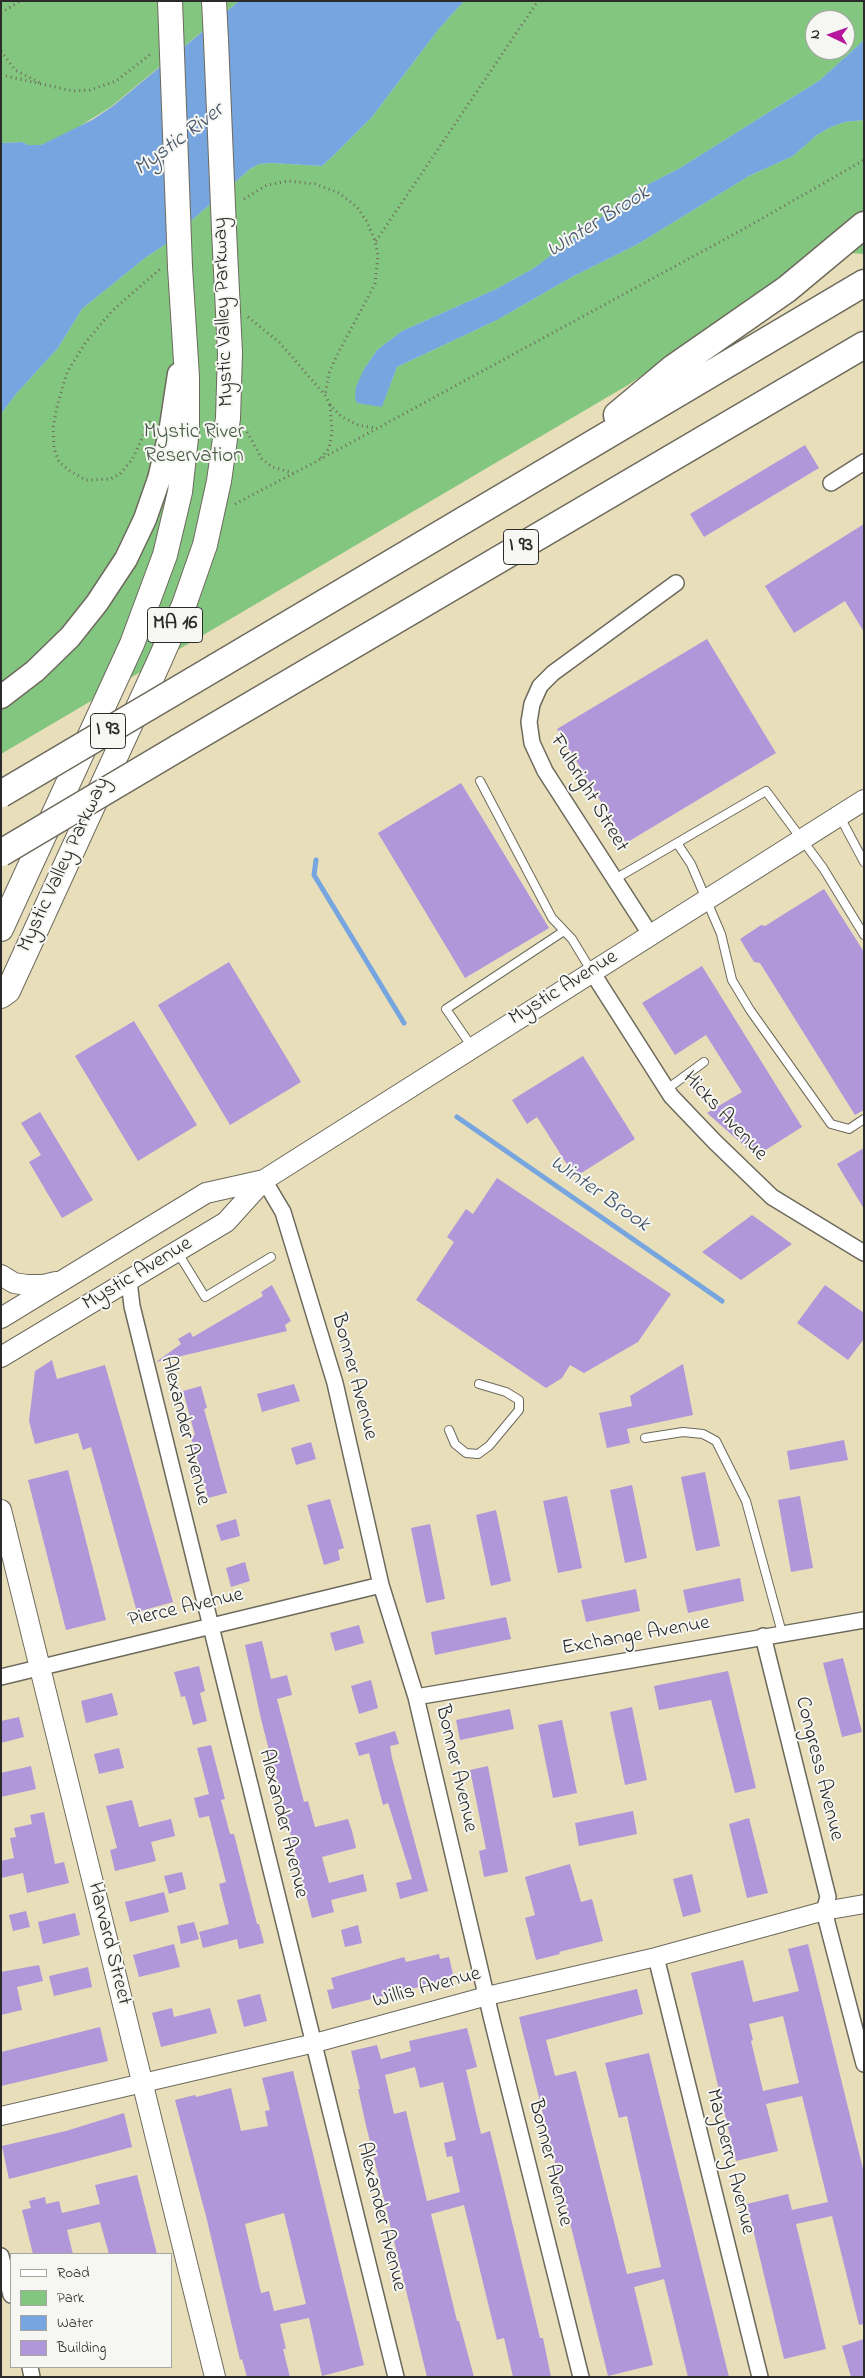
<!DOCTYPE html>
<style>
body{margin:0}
#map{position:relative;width:865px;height:2378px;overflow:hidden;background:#e8deb9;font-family:"Indie Flower",sans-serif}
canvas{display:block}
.frame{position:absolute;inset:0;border:2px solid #2b2b2b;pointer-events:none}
.legend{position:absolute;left:10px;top:2253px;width:162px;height:115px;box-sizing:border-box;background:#f6f6f2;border:1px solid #a5a5a2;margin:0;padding:6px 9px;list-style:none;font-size:15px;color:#2b2b2b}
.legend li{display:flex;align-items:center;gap:10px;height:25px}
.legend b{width:25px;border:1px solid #a5a5a2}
.north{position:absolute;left:805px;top:10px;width:50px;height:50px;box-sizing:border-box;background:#f6f6f2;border:1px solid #a5a5a2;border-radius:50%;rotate:273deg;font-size:14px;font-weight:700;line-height:20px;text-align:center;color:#2b2b2b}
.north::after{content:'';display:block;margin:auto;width:18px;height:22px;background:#b5179e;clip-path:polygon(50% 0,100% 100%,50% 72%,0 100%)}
</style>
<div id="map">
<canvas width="865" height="2378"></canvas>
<div class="frame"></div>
<ul class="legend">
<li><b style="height:6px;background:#fff"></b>Road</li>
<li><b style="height:14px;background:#83c680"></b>Park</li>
<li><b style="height:14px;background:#76a5df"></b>Water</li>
<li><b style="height:14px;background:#b097da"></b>Building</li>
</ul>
<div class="north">N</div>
</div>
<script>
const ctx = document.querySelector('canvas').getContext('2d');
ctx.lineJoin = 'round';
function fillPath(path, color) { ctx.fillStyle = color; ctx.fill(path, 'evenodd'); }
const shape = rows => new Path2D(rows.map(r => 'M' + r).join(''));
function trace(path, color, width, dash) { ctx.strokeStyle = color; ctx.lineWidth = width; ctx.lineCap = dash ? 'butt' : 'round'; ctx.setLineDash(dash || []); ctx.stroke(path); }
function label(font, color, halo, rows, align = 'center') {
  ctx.font = font + ' "Indie Flower",sans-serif'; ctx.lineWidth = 4; ctx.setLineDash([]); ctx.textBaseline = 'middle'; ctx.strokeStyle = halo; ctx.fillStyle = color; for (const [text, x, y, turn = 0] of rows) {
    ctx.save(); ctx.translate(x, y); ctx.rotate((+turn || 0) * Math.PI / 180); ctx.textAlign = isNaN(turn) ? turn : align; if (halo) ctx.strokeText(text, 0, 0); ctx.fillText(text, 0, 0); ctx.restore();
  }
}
const green = shape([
 [1,1,239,1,112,106,69,133,41,145,28,145,22,142,1,143],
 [464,1,864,1,864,40,820,80,680,168,639,189,534,268,496,289,402,331,377,350,364,369,357,403,382,406,397,367,497,320,572,277,638,244,749,176,793,156,817,135,831,127,845,122,864,120,864,254,819,251,761,295,628,385,1,754,1,414,16,394,58,348,82,309,145,258,163,246,250,169,259,164,271,163,322,166,332,157,372,117,438,30],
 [815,20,845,20,845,50,815,50]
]);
const water = shape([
 [239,1,464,1,438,30,372,117,332,157,322,166,271,163,259,164,250,169,163,246,145,258,82,309,58,348,16,394,1,414,1,143,22,142,28,145,41,145,92,120,113,106],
 [864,40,864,120,845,122,831,127,817,135,793,156,749,176,638,244,572,277,497,320,397,367,382,407,357,403,355,398,356,387,364,369,377,350,402,331,496,289,534,268,639,189,680,168,820,80]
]);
const stream = shape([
 [316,860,314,875,404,1023],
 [457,1117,722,1301]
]);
const building = shape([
 [805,445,819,468,704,537,690,514],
 [864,524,864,632,845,601,794,633,765,586],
 [707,639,776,753,626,843,557,729],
 [461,783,549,928,465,978,378,833],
 [824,889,864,952,864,1110,855,1115,760,963,754,962,740,939,761,925,765,926],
 [229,962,301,1082,230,1125,158,1005],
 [702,966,802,1127,756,1156,707,1113,742,1092,706,1035,675,1055,642,1003],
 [134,1021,197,1125,138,1161,75,1056],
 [583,1056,635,1139,575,1177,537,1117,527,1124,512,1100],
 [40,1112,93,1200,62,1218,29,1162,41,1155,21,1123],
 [864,1148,864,1209,837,1164],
 [497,1178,671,1294,638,1342,584,1373,570,1365,562,1378,546,1388,416,1300,454,1242,447,1237,466,1209,473,1214],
 [752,1215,792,1244,741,1280,702,1252],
 [272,1285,291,1321,285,1325,287,1331,156,1362,181,1344,178,1339,190,1332,193,1337,263,1296,261,1292],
 [825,1285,864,1313,864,1339,848,1360,797,1323],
 [52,1360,57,1379,105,1365,173,1602,137,1612,91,1447,83,1450,78,1433,35,1444,29,1421,35,1371],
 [683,1364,693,1415,627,1429,630,1443,607,1448,599,1413,632,1406,630,1396],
 [294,1384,300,1401,262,1412,257,1394],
 [201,1386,207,1408,204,1409,227,1493,208,1498,191,1437,195,1435,183,1391],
 [844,1440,848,1460,790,1470,787,1451],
 [311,1442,316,1459,296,1465,291,1448],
 [68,1470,106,1620,66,1630,28,1480],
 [705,1472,720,1546,696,1551,681,1477],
 [632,1485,647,1558,625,1563,610,1490],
 [567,1496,582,1568,558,1573,543,1501],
 [800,1496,813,1568,791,1572,778,1500],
 [330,1499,344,1548,338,1550,340,1560,324,1565,307,1505],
 [496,1510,511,1581,491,1586,476,1515],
 [236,1519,240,1536,221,1541,216,1525],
 [430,1524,445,1599,426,1603,411,1528],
 [245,1562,250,1581,231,1587,226,1568],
 [740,1578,744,1601,688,1613,683,1590],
 [636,1589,640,1611,586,1622,581,1600],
 [506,1617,511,1639,435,1655,431,1632],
 [359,1625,364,1643,335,1651,330,1633],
 [262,1641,271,1679,287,1675,292,1695,277,1699,304,1802,308,1801,315,1827,348,1819,352,1831,356,1848,322,1857,329,1883,363,1874,367,1891,331,1900,334,1912,312,1918,261,1719,245,1645],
 [843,1658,862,1732,842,1737,823,1663],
 [199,1666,205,1691,200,1693,207,1721,193,1725,185,1696,181,1697,174,1672],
 [728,1671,756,1788,735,1793,711,1700,659,1710,654,1686],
 [371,1680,378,1708,359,1714,351,1686],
 [112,1693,118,1715,86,1723,81,1701],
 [632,1707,647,1780,625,1785,610,1712],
 [510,1709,514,1729,460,1740,456,1720],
 [19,1717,24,1737,1,1743,1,1721],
 [562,1720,577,1793,553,1798,538,1725],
 [395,1731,399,1744,390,1746,392,1758,428,1891,400,1899,396,1883,412,1879,388,1803,383,1805,369,1753,359,1756,355,1743],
 [211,1745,225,1799,221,1800,230,1834,234,1834,257,1924,259,1924,264,1943,239,1949,237,1939,203,1948,199,1932,229,1924,219,1884,226,1882,209,1816,199,1818,194,1798,209,1794,197,1748],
 [119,1748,124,1768,99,1774,94,1754],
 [31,1766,36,1789,1,1797,1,1773],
 [488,1766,508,1872,484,1877,479,1851,486,1849,470,1770],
 [132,1800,139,1827,171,1819,175,1836,151,1842,156,1861,115,1871,110,1850,117,1848,106,1806],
 [633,1811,637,1834,579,1846,575,1823],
 [44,1812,55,1864,64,1862,69,1883,27,1893,23,1873,1,1878,1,1861,14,1858,10,1838,16,1837,14,1828,32,1824,30,1815],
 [749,1818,768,1893,747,1898,729,1824],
 [570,1864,581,1902,592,1899,603,1941,559,1952,560,1954,536,1960,525,1918,535,1915,525,1877],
 [182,1872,186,1889,169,1894,164,1876],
 [692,1874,701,1912,683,1917,673,1879],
 [164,1892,169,1912,130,1922,125,1902],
 [26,1911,30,1927,13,1931,9,1915],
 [75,1913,80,1935,43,1944,38,1922],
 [194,1922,199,1939,181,1944,177,1926],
 [358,1925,362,1943,345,1947,341,1930],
 [174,1944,180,1967,139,1977,133,1955],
 [808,1944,864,2173,864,2324,859,2325,832,2216,796,2224,826,2349,784,2359,747,2204,788,2194,792,2210,828,2202,802,2096,766,2104,778,2151,736,2161,691,1973,743,1960,753,2002,799,1991,788,1949],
 [783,2016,799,2083,763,2091,751,2041,753,2040,749,2024],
 [439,1954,440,1959,449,1957,454,1978,332,2009,327,1990,334,1989,331,1978,404,1957,406,1962],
 [39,1965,43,1981,17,1987,22,2010,1,2015,1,1972],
 [88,1967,92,1987,54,1996,49,1976],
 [637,1989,643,2014,546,2040,555,2076,576,2071,627,2274,661,2267,627,2116,619,2118,605,2063,649,2053,729,2377,688,2377,664,2279,634,2287,653,2365,608,2376,519,2017],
 [260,1994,267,2021,244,2027,237,2000],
 [172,2008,174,2017,210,2008,217,2033,161,2047,152,2013],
 [100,2027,108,2061,1,2086,1,2052],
 [467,2028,477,2067,466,2070,481,2134,490,2131,540,2338,543,2338,551,2377,513,2377,504,2338,497,2340,464,2205,431,2214,457,2321,459,2321,474,2377,427,2377,365,2121,358,2089,360,2089,351,2051,377,2045,381,2059,411,2051,409,2041],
 [415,2067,420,2088,443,2082,456,2140,444,2143,447,2157,452,2156,460,2192,427,2201,406,2111,394,2114,385,2075],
 [293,2071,364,2365,322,2376,309,2318,280,2324,286,2349,283,2349,290,2377,247,2377,242,2359,240,2360,207,2220,175,2100,195,2095,196,2097,231,2088,241,2131,268,2126,265,2111,270,2110,262,2078],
 [284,2213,306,2304,274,2311,269,2291,261,2293,245,2224],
 [124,2113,132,2147,9,2179,2,2146,66,2131],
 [137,2175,157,2254,109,2254,100,2222,67,2230,73,2254,33,2254,22,2210,31,2208,29,2201,45,2197,46,2204,59,2201,62,2213,100,2204,95,2185],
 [864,2339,864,2377,851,2377,842,2346]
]);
const path = shape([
 [1,13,20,1],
 [1,51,15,70,40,83],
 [1,75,73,91,90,90,116,81,152,53],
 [244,199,267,185,289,181,315,184,339,193,357,207,367,222,375,241,378,255,375,284,336,357,329,373,325,395],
 [376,241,538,1],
 [248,317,279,342,325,395,330,405,342,417,358,425,375,428],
 [150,421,132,460,120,474,110,479,86,480,70,471,59,462,54,448,53,428,57,407,67,372,86,342,112,311,160,269],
 [247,432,262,459,272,467,293,473],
 [321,458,329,448,332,433,330,405],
 [235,504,319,460,749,226,864,160]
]);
const service = shape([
 [480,781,552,918,572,939,592,972],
 [840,817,864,862],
 [677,843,691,864,721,934,732,980,750,1010,831,1124,849,1129,864,1119],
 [615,879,766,791,823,868,864,935],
 [472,1047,446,1009,564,931],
 [667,1089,704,1062],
 [178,1253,205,1297,271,1257],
 [449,1430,455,1444,466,1453,478,1454,489,1446,519,1410,519,1400,506,1392,479,1384],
 [645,1438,683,1432,703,1434,716,1441,746,1501,782,1633]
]);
const minor = shape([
 [831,483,864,462],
 [650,934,545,771,532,743,529,722,532,704,540,686,553,673,676,583],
 [592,972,671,1096,715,1142,772,1197,864,1253],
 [264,1180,283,1212,335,1383,381,1585,416,1697,492,2020,581,2377],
 [129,1281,132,1306,396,2377],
 [763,1636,828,1897,824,1911,864,2064],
 [1,1677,381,1585],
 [416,1697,864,1620],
 [656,1957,760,2377],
 [1,2256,11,2295],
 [30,2367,32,2377]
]);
const tertiary = shape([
 [1,2116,315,2043,487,1996,656,1957,824,1911,864,1904]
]);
const secondary = shape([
 [1,1275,14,1283,27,1285,43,1285,56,1282],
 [1,1318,206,1193,264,1180],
 [1,1357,226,1222,264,1180,864,800],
 [1,1510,215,2377]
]);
const primary = shape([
 [1,697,35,671,70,637,97,603,126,559,145,519,159,479,170,433,179,374]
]);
const trunk = shape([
 [170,1,171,27],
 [214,1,216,40],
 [1,929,132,644,165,555,180,492,187,429,187,377,180,267],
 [1,996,8,991,158,664,184,605,205,545,219,481,228,418,230,353,224,230]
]);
const motorway = shape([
 [617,415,672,369,787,289,864,225],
 [216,667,864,283],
 [178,748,864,345]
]);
const trunkBridge = shape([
 [171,27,180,267],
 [216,40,224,230]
]);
const motorwayBridge = shape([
 [1,794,216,667],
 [1,853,178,748]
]);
const shields = [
 [521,547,35],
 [175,625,55],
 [108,731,35]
];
const shieldNames = [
 ["I 93",521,547],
 ["MA 16",175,625],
 ["I 93",108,731]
];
const streetNames = [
 ["Mystic Valley Parkway",225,312,-92],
 ["Fulbright Street",588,794,59],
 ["Mystic Valley Parkway",65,865,-65],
 ["Mystic Avenue",564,989,-32],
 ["Hicks Avenue",724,1117,47],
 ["Mystic Avenue",138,1275,-31],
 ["Bonner Avenue",353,1377,75],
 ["Alexander Avenue",184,1431,76],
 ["Pierce Avenue",186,1609,-13],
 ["Exchange Avenue",636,1637,-10],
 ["Bonner Avenue",455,1769,77],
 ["Congress Avenue",818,1769,76],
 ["Alexander Avenue",282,1824,76],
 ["Harvard Street",108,1944,76],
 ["Willis Avenue",427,1989,-15],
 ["Mayberry Avenue",729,2162,76],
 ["Bonner Avenue",549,2163,76],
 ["Alexander Avenue",380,2217,76]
];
const parkNames = [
 ["Mystic River",194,434],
 ["Reservation",194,458]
];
const waterNames = [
 ["Mystic River",180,141,-37],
 ["Winter Brook",599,223,-32],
 ["Winter Brook",599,1195,35]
];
fillPath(green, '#83c680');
fillPath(water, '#76a5df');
trace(stream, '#76a5df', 5);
fillPath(building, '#b097da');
trace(service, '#6d6a5d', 10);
trace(minor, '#6d6a5d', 18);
trace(tertiary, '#6d6a5d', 20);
trace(secondary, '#6d6a5d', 22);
trace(primary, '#6d6a5d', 25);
trace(trunk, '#6d6a5d', 26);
trace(motorway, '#6d6a5d', 29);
trace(path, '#6d6a5d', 3, [1, 4]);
trace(service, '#fff', 8);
trace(minor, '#fff', 15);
trace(tertiary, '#fff', 18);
trace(secondary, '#fff', 20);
trace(primary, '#fff', 22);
trace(trunk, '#fff', 24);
trace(motorway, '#fff', 26);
trace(trunkBridge, '#6d6a5d', 26, []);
trace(motorwayBridge, '#6d6a5d', 29, []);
trace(trunkBridge, '#fff', 24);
trace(motorwayBridge, '#fff', 26);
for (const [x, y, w] of shields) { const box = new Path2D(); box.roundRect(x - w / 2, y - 17.5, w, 35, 4); ctx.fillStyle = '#f6f6f2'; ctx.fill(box); trace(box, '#2b2b2b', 1); }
label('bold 20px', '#2b2b2b', null, shieldNames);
label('21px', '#2b2b2b', '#f6f6f2', streetNames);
label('21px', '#455a44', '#f6f6f2', parkNames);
label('italic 22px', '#45566a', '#f6f6f2', waterNames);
</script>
